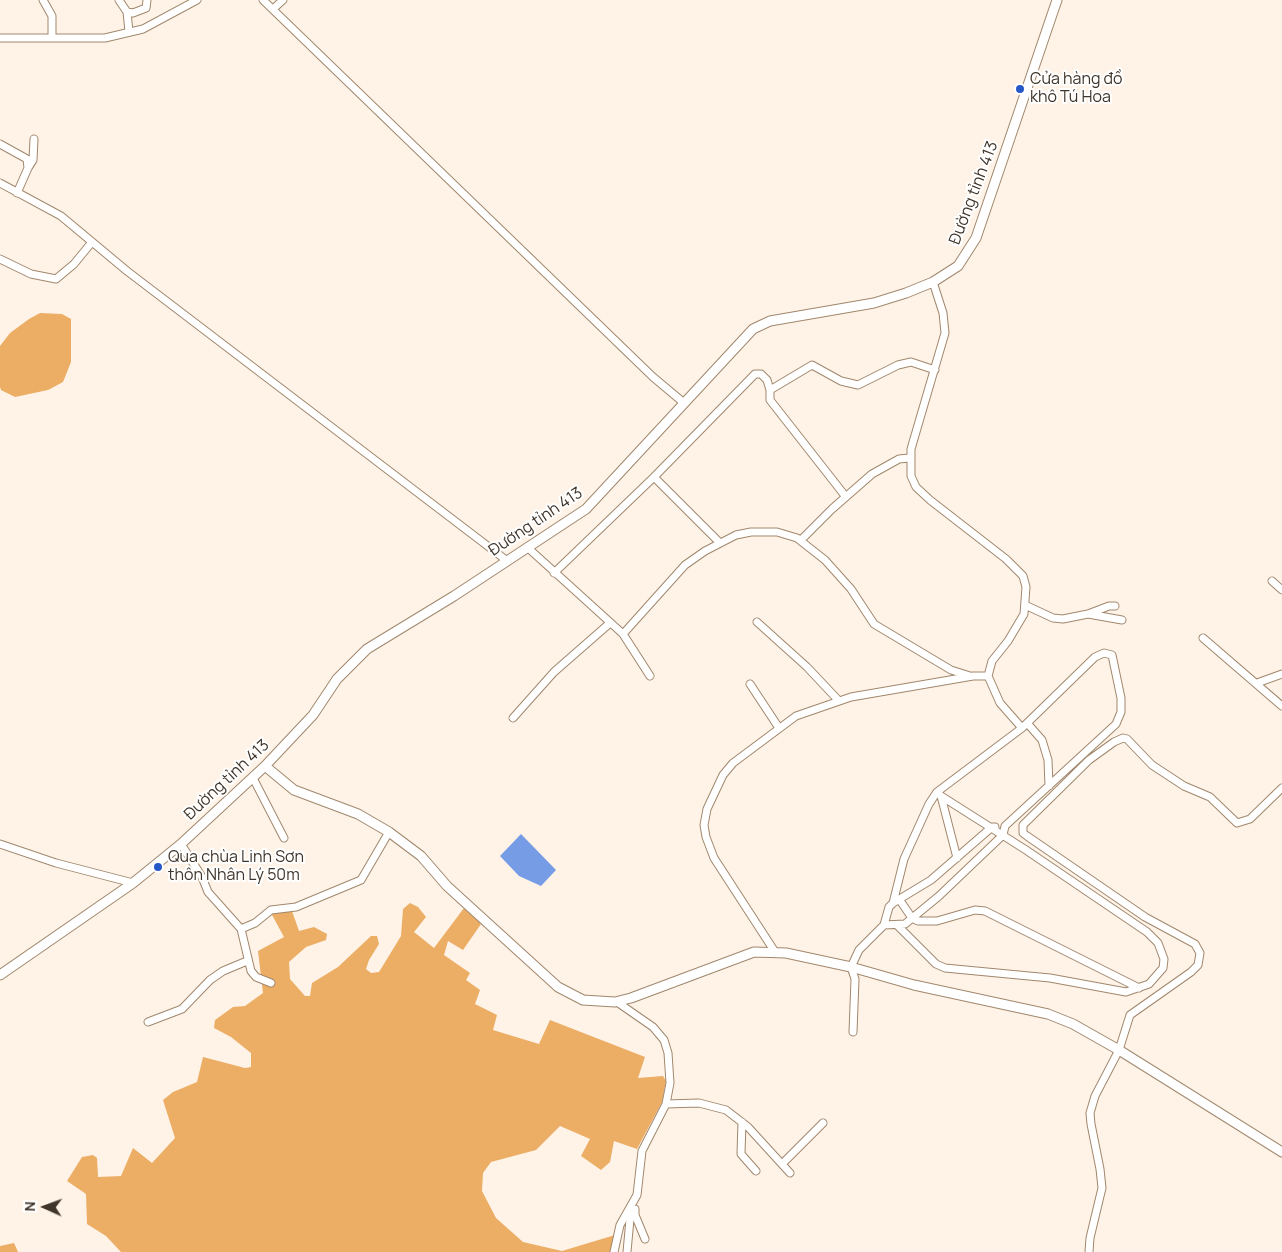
<!DOCTYPE html>
<meta charset="utf-8">
<style>
body{margin:0}
#map{position:relative;width:1282px;height:1252px;overflow:hidden;background:#fff3e8;font-family:Manrope,sans-serif}
canvas{display:block}
.north{position:absolute;left:20px;top:1182px;width:50px;height:50px;-webkit-text-stroke:4px #fff;paint-order:stroke;rotate:272deg;font-size:14px;font-weight:700;line-height:20px;text-align:center;color:#40352a}
.north::after{content:'';display:block;margin:auto;width:18px;height:22px;background:#40352a;clip-path:polygon(50% 0,100% 100%,50% 72%,0 100%)}
</style>
<div id="map">
<canvas width="1282" height="1252"></canvas>
<div class="north">N</div>
</div>
<script>
const ctx = document.querySelector('canvas').getContext('2d');
ctx.lineJoin = 'round';
function fillPath(path, color) { ctx.fillStyle = color; ctx.fill(path, 'evenodd'); }
const shape = rows => new Path2D(rows.map(r => 'M' + r).join(''));
function trace(path, color, width, dash) { ctx.strokeStyle = color; ctx.lineWidth = width; ctx.lineCap = dash ? 'butt' : 'round'; ctx.setLineDash(dash || []); ctx.stroke(path); }
function label(font, color, halo, rows, align = 'center') {
  ctx.font = font + ' Manrope,sans-serif'; ctx.lineWidth = 4; ctx.setLineDash([]); ctx.textBaseline = 'middle'; ctx.strokeStyle = halo; ctx.fillStyle = color; for (const [text, x, y, turn = 0] of rows) {
    ctx.save(); ctx.translate(x, y); ctx.rotate((+turn || 0) * Math.PI / 180); ctx.textAlign = isNaN(turn) ? turn : align; if (halo) ctx.strokeText(text, 0, 0); ctx.fillText(text, 0, 0); ctx.restore();
  }
}
const forest = shape([
 [40,313,62,314,71,319,71,362,63,382,48,390,15,397,1,390,0,387,0,346,10,333,29,319],
 [410,903,418,907,426,917,414,932,434,948,464,908,481,924,463,950,448,941,444,955,470,973,466,980,480,990,475,1004,497,1015,493,1030,539,1044,550,1020,645,1057,638,1078,663,1076,666,1081,662,1102,637,1149,614,1141,610,1162,601,1170,581,1156,590,1139,560,1126,536,1150,491,1162,483,1173,482,1191,496,1218,523,1242,562,1251,615,1235,613,1252,121,1252,106,1236,87,1224,86,1194,67,1181,82,1157,93,1155,97,1158,98,1177,121,1176,133,1148,152,1163,175,1138,163,1100,173,1092,197,1082,203,1057,245,1068,251,1067,251,1053,231,1037,214,1028,215,1020,233,1007,245,1006,263,993,258,951,284,937,271,913,276,909,292,911,299,931,314,927,327,934,326,940,306,947,289,962,290,979,305,996,310,996,312,983,338,967,371,936,377,936,379,944,369,960,366,969,371,973,379,972,401,936,403,909],
 [14,1243,18,1252,0,1252,0,1246]
]);
const water = shape([
 [521,834,556,870,541,886,519,876,500,856]
]);
const street = shape([
 [43,0,52,16,52,38],
 [119,0,127,12,129,32],
 [263,0,653,377,684,403],
 [273,9,283,0],
 [127,12,133,13,146,8,147,0],
 [0,38,105,38,143,29,197,0],
 [0,144,27,159,28,168,17,193],
 [28,168,33,160,34,139],
 [0,183,61,216,127,271,506,560],
 [0,259,31,274,56,279,74,264,92,242],
 [933,282,943,313,945,333,911,449,911,476,916,487,930,500,1006,559,1023,576,1026,587,1024,614,1008,641,992,661,988,676],
 [770,390,770,400,846,497],
 [654,477,720,543],
 [801,540,832,509,872,474,899,459,909,458],
 [527,547,623,634,650,676],
 [554,573,654,477,755,374,761,374,767,380,770,390,812,365,841,381,858,385,898,365,911,362,935,370],
 [1272,581,1282,590],
 [1025,605,1053,618,1063,619,1088,614,1109,606,1115,606],
 [1088,614,1122,620],
 [757,622,807,667,839,701],
 [623,634,685,565,705,551,736,535,751,532,777,532,797,538,825,560,851,589,874,624,951,670,970,676],
 [1203,638,1282,706],
 [1257,683,1282,674],
 [750,684,779,728],
 [513,718,554,672,610,623],
 [1027,723,1042,740,1048,760,1049,786],
 [253,778,284,838],
 [941,796,957,858],
 [0,844,56,863,133,883],
 [181,844,202,877,208,892,241,929,251,971,256,977,271,983],
 [899,899,912,918,918,921,937,921,975,910,985,911,1139,988],
 [884,925,905,924,939,896,1003,835,1005,826,1116,724,1121,712,1121,698,1112,655,1104,653,1095,657,1022,728,937,792,929,804,904,859,893,903],
 [897,925,936,964,945,968,1050,978,1126,992,1149,984,1163,968,1164,959,1158,943,1147,932,1026,850,941,796,937,792],
 [241,929,255,923,271,910,296,907,361,880,389,832],
 [775,952,714,858,706,837,704,825,707,809,723,775,733,763,796,716,851,697,973,676,988,676,1000,703,1022,728],
 [148,1022,182,1009,210,980,223,971,247,961],
 [853,1032,855,979,851,967,859,950,884,925,889,907,893,903,931,880,992,827,995,827],
 [666,1104,699,1103,726,1110,748,1127,790,1173],
 [742,1122,741,1154,756,1171],
 [782,1164,823,1123],
 [635,1209,635,1215,645,1239],
 [614,1252,620,1225,637,1195,642,1151,666,1104,670,1083,668,1053,664,1040,653,1027,617,1002],
 [627,1252,631,1208],
 [1089,1252,1090,1238,1102,1188,1100,1169,1091,1124,1090,1113,1095,1096,1119,1050,1130,1015,1191,972,1198,965,1200,953,1195,944,1145,917,1027,836,1023,833,1023,825,1089,760,1114,742,1123,738,1127,739,1152,765,1184,786,1210,797,1237,823,1250,819,1282,788]
]);
const secondary = shape([
 [265,766,294,790,358,814,389,832,421,856,447,886,558,987,583,1000,615,1002,631,998,754,952,786,953,851,967,914,985,1048,1014,1073,1024,1119,1050,1282,1152],
 [0,975,133,883,181,844,265,766,313,715,337,679,367,649,454,596,586,509,753,329,770,321,874,303,906,293,933,282,958,266,976,238,1057,0]
]);
const markers = [
 [1020,89,5,"#2558c6"],
 [158,867,5,"#2558c6"]
];
const poiNames = [
 ["Cửa hàng đồ",1030,80],
 ["khô Tú Hoa",1030,98],
 ["Qua chùa Linh Sơn",168,858],
 ["thôn Nhân Lý 50m",168,876]
];
const streetNames = [
 ["Đường tỉnh 413",974,193,-69],
 ["Đường tỉnh 413",536,522,-34],
 ["Đường tỉnh 413",227,780,-43]
];
fillPath(forest, '#ecad64');
fillPath(water, '#769ce5');
trace(street, '#a1876c', 9);
trace(secondary, '#a1876c', 11);
trace(street, '#fff', 7);
trace(secondary, '#fff', 9);
for (const [x, y, r, color] of markers) { const dot = new Path2D(); dot.arc(x, y, r, 0, 2 * Math.PI); ctx.fillStyle = color; ctx.fill(dot); trace(dot, '#fff', 2); }
label('16px', '#40352a', '#fff', poiNames, 'left');
label('16px', '#40352a', '#fff', streetNames);
</script>
